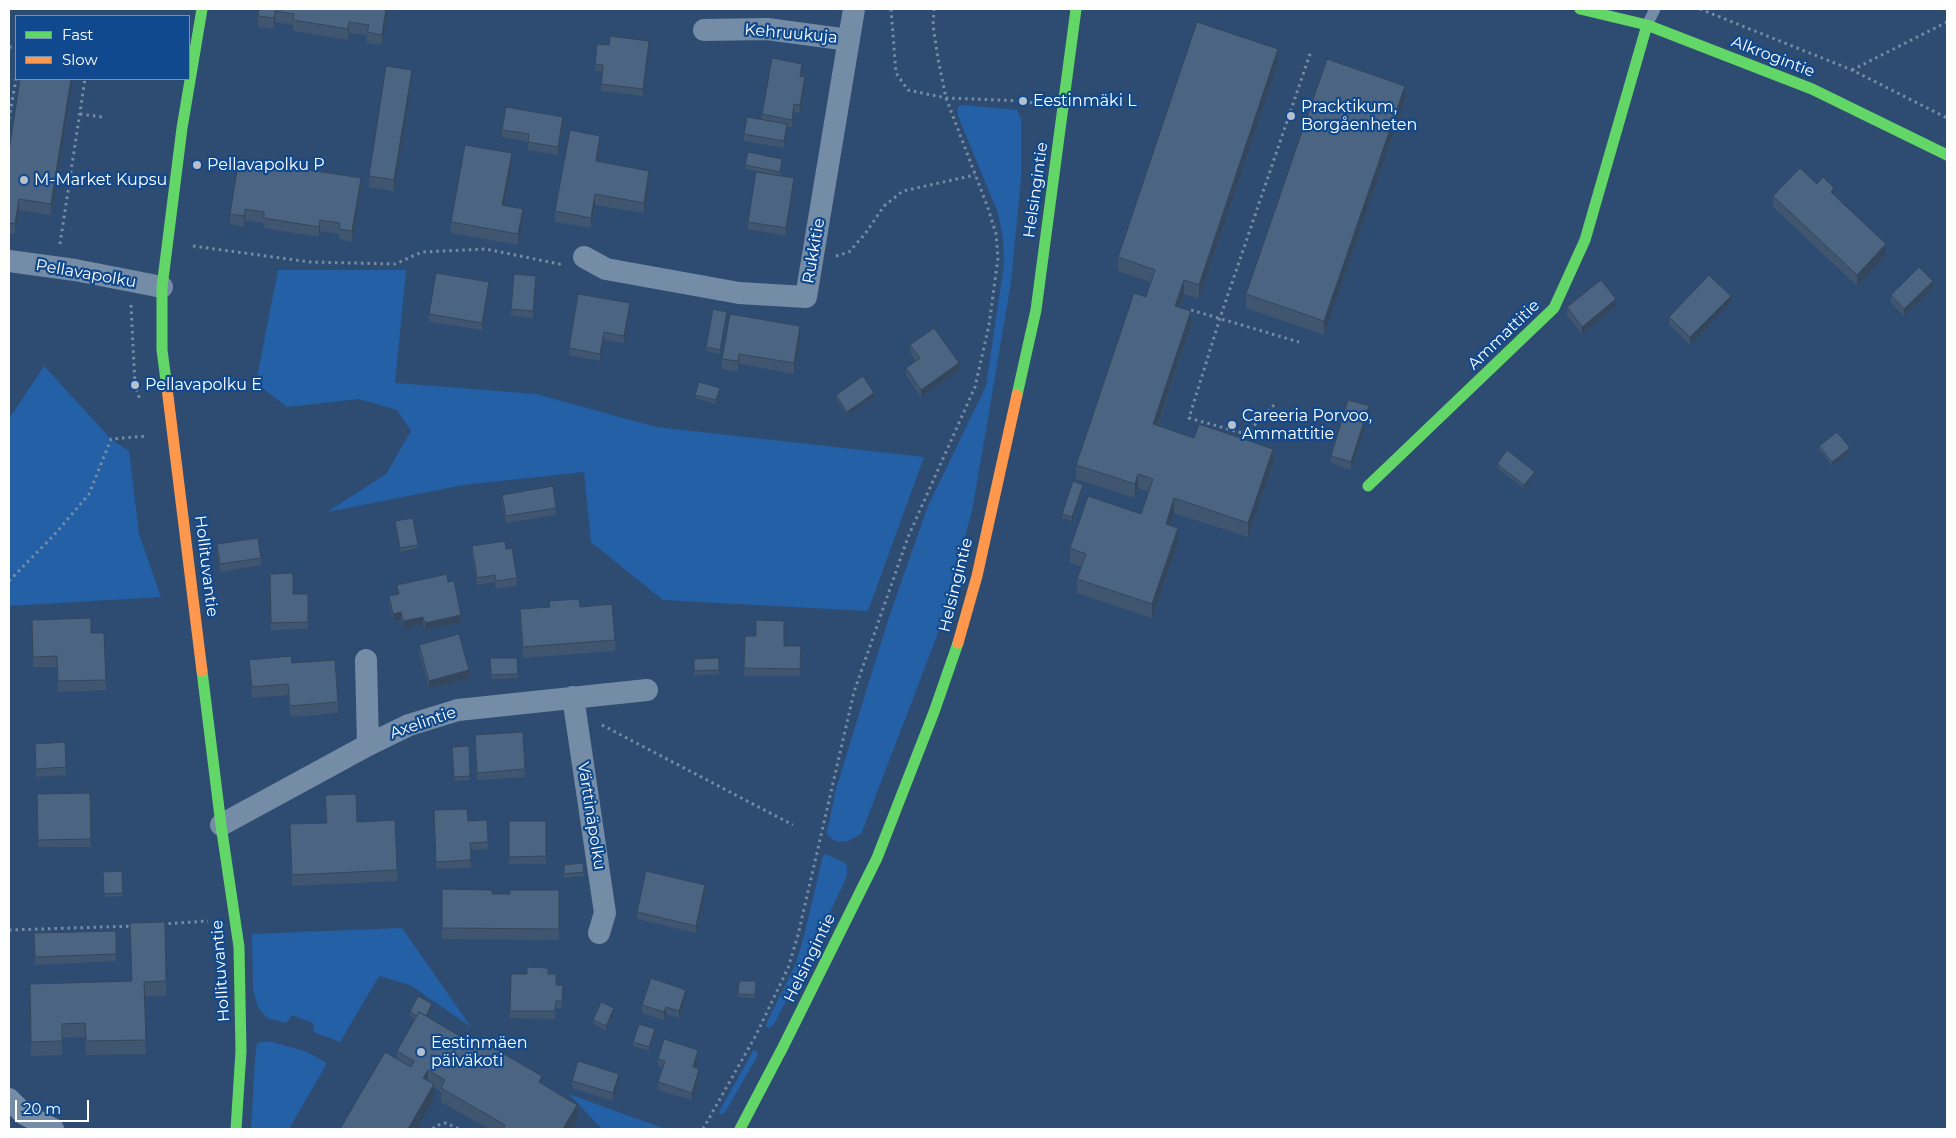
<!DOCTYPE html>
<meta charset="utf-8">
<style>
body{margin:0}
#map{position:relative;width:1956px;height:1138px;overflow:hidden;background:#2e4c71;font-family:Montserrat,sans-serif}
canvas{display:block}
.frame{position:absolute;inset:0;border:10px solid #fff;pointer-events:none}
.legend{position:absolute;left:15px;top:15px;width:175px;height:65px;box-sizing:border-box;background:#11498e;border:1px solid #7092bb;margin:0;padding:6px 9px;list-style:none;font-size:15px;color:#fff}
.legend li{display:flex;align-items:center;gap:10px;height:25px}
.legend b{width:25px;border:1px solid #7092bb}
.scale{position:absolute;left:15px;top:1100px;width:74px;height:22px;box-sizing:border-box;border:2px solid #fff;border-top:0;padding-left:6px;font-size:15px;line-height:18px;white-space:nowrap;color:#fff;-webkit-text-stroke:4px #11498e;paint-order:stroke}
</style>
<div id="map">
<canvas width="1956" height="1138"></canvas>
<div class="frame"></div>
<ul class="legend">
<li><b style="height:6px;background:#63d668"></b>Fast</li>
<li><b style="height:6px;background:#ff974d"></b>Slow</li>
</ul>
<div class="scale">20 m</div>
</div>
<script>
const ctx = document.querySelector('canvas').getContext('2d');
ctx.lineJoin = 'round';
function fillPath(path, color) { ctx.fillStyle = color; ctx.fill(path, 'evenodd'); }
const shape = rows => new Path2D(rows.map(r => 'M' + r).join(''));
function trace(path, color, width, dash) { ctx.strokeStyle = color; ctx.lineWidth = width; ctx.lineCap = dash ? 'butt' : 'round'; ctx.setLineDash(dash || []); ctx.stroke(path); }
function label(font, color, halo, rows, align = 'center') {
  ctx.font = font + ' Montserrat,sans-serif'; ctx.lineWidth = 4.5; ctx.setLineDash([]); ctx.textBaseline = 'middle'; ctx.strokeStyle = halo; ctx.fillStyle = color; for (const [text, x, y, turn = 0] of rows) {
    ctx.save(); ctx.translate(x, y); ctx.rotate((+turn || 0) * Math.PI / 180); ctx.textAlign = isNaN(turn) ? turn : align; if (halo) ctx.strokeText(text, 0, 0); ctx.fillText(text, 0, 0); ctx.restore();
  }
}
const green = shape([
 [962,105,1017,110,1021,119,1021,178,1011,282,987,424,972,511,937,636,861,834,848,841,837,842,828,836,827,832,836,789,889,617,928,506,986,386,1004,265,1003,239,998,213,958,116,958,107],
 [278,270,406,270,395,383,536,394,656,427,924,457,868,611,663,600,591,542,584,472,463,485,327,512,386,474,411,431,397,410,359,399,287,407,256,383],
 [44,366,111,439,129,451,139,534,161,597,9,606,9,419],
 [826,854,843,862,847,866,847,873,844,883,802,969,774,1024,769,1028,766,1027,767,1022,795,966,804,936,823,856],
 [402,928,471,1027,410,985,379,976,340,1042,314,1032,313,1023,292,1015,286,1023,267,1018,258,1007,253,990,252,934],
 [261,1042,273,1042,307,1052,327,1063,289,1129,251,1129,255,1059,257,1044],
 [756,1050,758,1055,724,1114,720,1114,719,1112,753,1051],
 [569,1094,665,1129,602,1129]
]);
const path = shape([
 [891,9,896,73,908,90,946,98,1023,101,1038,104],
 [1700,9,1852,70,1947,118],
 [9,47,16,48],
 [1852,70,1947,22],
 [80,114,102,117],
 [9,119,16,79],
 [60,244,85,79],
 [193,246,310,262,395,264,422,252,486,249,559,264,562,263],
 [836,256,849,252,865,234,884,206,903,191,975,175],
 [131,305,135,385,140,400],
 [1191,310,1299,342],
 [1274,405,1246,434,1189,418,1220,318,1311,51],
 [9,581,55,534,89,494,111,439,148,436],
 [602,725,793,825],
 [162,924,208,921],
 [9,930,134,926],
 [433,1129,435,1126,446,1123,459,1129],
 [703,1129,756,1035,788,968,798,935,854,692,908,537,975,387,989,325,998,258,996,234,988,208,946,98,938,59,933,25,934,9]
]);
const lane = shape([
 [1647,25,1655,9]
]);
const street = shape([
 [704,30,767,29,849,40],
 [584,257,606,269,739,293,806,297,854,9],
 [9,261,75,270,162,287],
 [366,660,368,745],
 [573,697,605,913,599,933],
 [221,825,368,745,409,725,458,710,647,690],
 [9,1099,24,1114,53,1129]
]);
const fast = shape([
 [1580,9,1647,25,1812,89,1947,155],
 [167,388,162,350,162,287,182,128,202,9],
 [1017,395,1036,310,1076,9],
 [1368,486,1554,308,1585,240,1647,25],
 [202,671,221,825,239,947,241,1051,236,1129],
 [740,1129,783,1047,877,858,934,712,958,643]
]);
const slow = shape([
 [167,388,202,671],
 [958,643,977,576,1017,395]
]);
const wall = shape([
 [259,9,388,9,382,45,367,43,367,35,349,33,348,40,293,31,293,25,275,22,274,29,258,27,258,16],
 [649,48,643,96,601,91,602,72,595,71,595,64],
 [1278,63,1199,299,1184,294,1180,307,1191,325,1158,426,1273,463,1248,537,1174,513,1170,525,1178,542,1152,618,1077,593,1077,579,1081,566,1070,563,1070,548,1141,514,1149,492,1138,488,1135,498,1076,479,1076,465,1146,297,1151,282,1118,271,1118,257],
 [802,71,801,77,805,85,800,113,794,112,792,127,787,126,787,131,784,148,744,141,744,134,762,119,762,114],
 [72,79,72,84,51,215,19,210,15,234,9,233,9,151],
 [412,81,394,191,369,187,369,176],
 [1405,100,1324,335,1246,308,1246,294],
 [563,124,558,155,528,150,528,142,502,137,502,130],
 [600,146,598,162,649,181,644,213,595,205,591,228,555,222,555,211],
 [239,159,361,189,352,242,339,239,339,234,320,231,319,237,264,228,264,223,245,220,244,227,230,224,230,214],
 [782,163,780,175,794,185,786,236,748,229,748,222,770,174,745,169,745,165],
 [512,164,504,206,523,220,518,245,451,233,451,222],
 [1773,196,1834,196,1886,255,1857,286,1773,207],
 [536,284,533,318,511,316,511,309],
 [1933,288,1904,316,1891,303,1891,295],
 [489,289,482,330,429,322,429,314],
 [1731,303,1690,345,1669,324,1669,317],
 [1616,306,1582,334,1567,315,1567,307],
 [630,311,624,343,604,340,600,361,569,355,569,348],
 [730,314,800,337,794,374,739,364,738,372,722,369,722,359],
 [727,316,720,354,706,351,706,347],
 [910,345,959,370,921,397,906,375,906,368,916,361,910,352],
 [720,392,716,404,695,398,695,395],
 [836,395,874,397,847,415,836,399],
 [1369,414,1351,470,1331,463,1331,456],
 [1819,446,1850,452,1832,466,1819,449],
 [1497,464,1535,475,1524,488,1497,468],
 [1083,489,1072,521,1062,518,1062,514],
 [502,495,556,508,556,515,506,523,502,502],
 [395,521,418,545,418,548,400,552],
 [217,544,261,558,261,565,220,572,217,552],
 [472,546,506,549,517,578,517,586,496,589,495,582,477,585,472,553],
 [270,574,293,594,308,594,308,629,271,630],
 [448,582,461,622,425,630,423,624,403,629,401,619,393,621,389,603,389,596,398,594,397,585],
 [580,607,615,640,615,651,523,658,520,620,520,609],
 [32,631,91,633,106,680,106,690,58,692,57,667,33,667],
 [745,636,784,646,801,646,800,676,744,676],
 [419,645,469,678,429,688,419,652],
 [490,658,518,674,518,678,491,679],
 [719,658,719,674,694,675,694,659],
 [249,660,292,663,338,702,338,713,290,717,288,695,252,698],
 [475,735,525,769,525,777,477,780],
 [35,744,66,767,66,775,36,777],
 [469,746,470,780,454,781,452,747],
 [90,793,91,847,38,847,37,794],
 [325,795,357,822,397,870,397,881,292,886,290,824,326,823],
 [434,810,488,842,488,849,470,850,471,868,436,869],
 [509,821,546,821,546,864,509,864],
 [583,863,584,876,564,878,564,865],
 [122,871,123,896,104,897,103,872],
 [442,889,492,894,510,894,559,890,559,940,442,939],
 [705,893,696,933,637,919,637,912],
 [116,931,116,961,35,965,34,933],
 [511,974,548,974,556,985,563,985,562,1008,556,1008,555,1019,510,1018],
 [166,981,166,996,144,996,146,1054,86,1055,85,1037,62,1038,62,1055,31,1056,30,984],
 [756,981,755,998,738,997,738,994],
 [686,997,679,1018,666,1014,664,1020,642,1013,642,1005],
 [432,1008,427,1017,542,1085,577,1119,571,1129,489,1129,441,1102,441,1092,434,1087,434,1098,397,1059,397,1051,415,1019,410,1016,410,1012],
 [614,1012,606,1030,593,1024,593,1020],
 [655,1033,649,1051,633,1046,633,1042],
 [698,1057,695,1068,699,1077,692,1100,658,1090,658,1082,663,1068,658,1066,658,1059],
 [572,1081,619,1081,613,1101,572,1088]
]);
const shadedWall = shape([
 [386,9,388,9,382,45,382,35],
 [275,11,275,22,274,29,274,18],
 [349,22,349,33,348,40,348,29],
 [649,41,649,48,643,96,643,89],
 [1278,49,1278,63,1199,299,1199,285],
 [802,64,802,71,800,84,800,76],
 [412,70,412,81,394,191,394,180],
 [805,77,805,85,800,113,800,105],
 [71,79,72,79,72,84,51,215,51,204],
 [1405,86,1405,100,1324,335,1324,321],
 [794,104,794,112,792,127,792,120],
 [563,117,563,124,558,155,558,147],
 [787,124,787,131,784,148,784,141],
 [600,136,600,146,596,172,596,161],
 [512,153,512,164,502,216,502,205],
 [649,171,649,181,644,213,644,203],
 [361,178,361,189,352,242,352,231],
 [794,178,794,185,786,236,786,228],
 [1834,188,1834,199,1831,192],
 [595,194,595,205,591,228,591,218],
 [19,199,19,210,15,234,15,224],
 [245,209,245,220,244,227,244,216],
 [523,209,523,220,518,245,518,234],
 [320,220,320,231,319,237,319,227],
 [1886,244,1886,255,1857,286,1857,275],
 [536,276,536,284,533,318,533,311],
 [1184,280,1184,294,1175,320,1175,306],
 [1933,281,1933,288,1904,316,1904,309],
 [489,282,489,289,482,330,482,323],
 [1731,296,1731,303,1690,345,1690,337],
 [1616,299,1616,306,1582,334,1582,327],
 [630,303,630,311,624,343,624,336],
 [1191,311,1191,325,1153,438,1153,424],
 [727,312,727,316,720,354,720,350],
 [800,326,800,337,794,374,794,363],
 [604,332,604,340,600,361,600,354],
 [739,354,739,364,738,372,738,361],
 [959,363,959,370,921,397,921,390],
 [720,388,720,392,716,404,716,400],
 [874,393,874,397,847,415,847,412],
 [1369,406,1369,414,1351,470,1351,462],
 [1850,448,1850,452,1832,466,1832,462],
 [1273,449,1273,463,1248,537,1248,523],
 [1535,472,1535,475,1524,488,1524,485],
 [1138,474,1138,488,1135,498,1135,484],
 [1083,485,1083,489,1072,521,1072,517],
 [1174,498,1174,513,1166,538,1166,524],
 [1178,528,1178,542,1152,618,1152,604],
 [401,612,401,619,393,621,393,614],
 [461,615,461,622,425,630,425,623],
 [423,617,423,624,403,629,403,621],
 [469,670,469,678,429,688,429,681],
 [705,885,705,893,696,933,696,926],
 [686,990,686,997,679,1018,679,1011],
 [432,1004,432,1008,424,1024,424,1020],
 [666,1007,666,1014,664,1020,664,1012],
 [614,1008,614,1012,606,1030,606,1026],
 [655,1029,655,1033,649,1051,649,1047],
 [698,1050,698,1057,693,1075,693,1067],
 [699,1069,699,1077,692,1100,692,1093],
 [428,1070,428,1084,423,1078],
 [619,1074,619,1081,613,1101,613,1093],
 [542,1076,542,1090,539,1082],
 [434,1084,434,1098,416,1129,408,1129],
 [577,1105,577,1119,571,1129,563,1129]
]);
const building = shape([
 [259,9,386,9,382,35,367,32,369,25,349,22,348,29,293,20,294,14,275,11,274,18,258,16,259,9],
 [1197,22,1278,49,1199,285,1184,280,1175,306,1191,311,1153,424,1194,438,1199,424,1273,449,1248,523,1174,498,1166,524,1178,528,1152,604,1077,579,1086,554,1070,548,1088,496,1141,514,1153,479,1138,474,1135,484,1076,465,1134,293,1146,297,1155,270,1118,257,1197,22],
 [610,36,649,41,643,89,601,84,603,65,595,64,597,44,609,45,610,36],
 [772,58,802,64,800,76,805,77,800,105,794,104,792,120,762,114,772,58],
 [1327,59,1405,86,1324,321,1246,294,1327,59],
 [386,66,412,70,394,180,369,176,386,66],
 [20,79,71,79,51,204,19,199,15,224,9,223,9,151,20,79],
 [506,107,563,117,558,147,528,142,529,134,502,130,506,107],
 [747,117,787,124,784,141,744,134,747,117],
 [570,130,600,136,596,161,649,171,644,203,595,194,591,218,555,211,570,130],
 [465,145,512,153,502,205,523,209,518,234,451,222,465,145],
 [748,152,782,159,780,172,745,165,748,152],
 [239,159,361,178,352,231,339,229,340,223,320,220,319,227,264,218,264,212,245,209,244,216,230,214,239,159],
 [1800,168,1817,184,1823,177,1834,188,1831,192,1886,244,1857,275,1773,196,1800,168],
 [756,172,794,178,786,228,748,222,756,172],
 [1919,267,1933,281,1904,309,1891,295,1919,267],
 [436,273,489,282,482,323,429,314,436,273],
 [514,274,536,276,533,311,511,309,514,274],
 [1709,275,1731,296,1690,337,1669,317,1709,275],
 [1601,280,1616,299,1582,327,1567,307,1601,280],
 [578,294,630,303,624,336,604,332,600,354,569,348,578,294],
 [713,309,727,312,720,350,706,347,713,309],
 [730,314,800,326,794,363,739,354,738,361,722,359,730,314],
 [934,328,959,363,921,390,906,368,920,358,910,345,934,328],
 [863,376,874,393,847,412,836,395,863,376],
 [699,382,720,388,716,400,695,395,699,382],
 [1348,400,1369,406,1351,462,1331,456,1348,400],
 [1837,432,1850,448,1832,462,1819,446,1837,432],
 [1507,450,1535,472,1524,485,1497,464,1507,450],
 [1073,481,1083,485,1072,517,1062,514,1073,481],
 [553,486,556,508,506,516,502,495,553,486],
 [413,518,418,545,400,548,395,521,413,518],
 [258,538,261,558,220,564,217,544,258,538],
 [505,541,506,549,512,548,517,578,496,581,495,575,477,578,472,546,505,541],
 [293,573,293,594,308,594,308,622,271,623,270,574,293,573],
 [447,574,448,582,454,581,461,615,425,623,423,617,403,621,401,612,393,614,389,596,399,594,397,585,447,574],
 [579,599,580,607,612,604,615,640,523,647,520,609,550,607,549,601,579,599],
 [91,618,91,633,104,633,106,680,58,681,57,656,33,657,32,620,91,618],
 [756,620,784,621,784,646,801,646,800,669,744,668,745,636,756,636,756,620],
 [459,634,469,670,429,681,419,645,459,634],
 [291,656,292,663,335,660,338,702,290,706,288,684,252,687,249,660,291,656],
 [490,658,517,658,518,674,491,675,490,658],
 [719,658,719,670,694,671,694,659,719,658],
 [523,732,525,769,477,773,475,735,523,732],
 [65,742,66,767,36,769,35,744,65,742],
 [469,746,470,776,454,777,452,747,469,746],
 [90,793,91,839,38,840,37,794,90,793],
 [356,794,357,822,395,820,397,870,292,875,290,824,327,823,325,795,356,794],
 [467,809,468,821,487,820,488,842,470,843,471,860,436,862,434,810,467,809],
 [509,821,546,821,546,856,509,857,509,821],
 [583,863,584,872,564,874,564,865,583,863],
 [122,871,123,893,104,894,103,872,122,871],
 [646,871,705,885,696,926,637,912,646,871],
 [442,889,492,890,492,894,510,894,510,890,559,890,559,929,442,928,442,889],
 [165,922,166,981,144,982,146,1040,86,1041,85,1023,62,1024,62,1041,31,1042,30,984,132,981,130,923,165,922],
 [116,931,116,954,35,957,34,933,116,931],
 [527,967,548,968,548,974,556,974,556,985,563,985,562,1001,556,1001,555,1011,510,1011,511,974,527,974,527,967],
 [651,978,686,990,679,1011,666,1007,664,1012,642,1005,651,978],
 [739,981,756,981,755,995,738,994,739,981],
 [418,996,432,1004,426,1016,419,1012,417,1016,410,1012,418,996],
 [601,1002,614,1008,606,1026,593,1020,601,1002],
 [419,1012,480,1048,483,1042,542,1076,539,1082,577,1105,563,1129,503,1129,505,1125,441,1088,445,1080,428,1070,423,1078,434,1084,408,1129,340,1129,385,1052,411,1067,414,1061,397,1051,419,1012],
 [639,1024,655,1029,649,1047,633,1042,639,1024],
 [664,1039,698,1050,693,1067,699,1069,692,1093,658,1082,665,1061,658,1059,664,1039],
 [578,1061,619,1074,613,1093,572,1081,578,1061]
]);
const markers = [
 [1023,101,5,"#b6c0cd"],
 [1291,116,5,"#b6c0cd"],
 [197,165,5,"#b6c0cd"],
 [24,180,5,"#b6c0cd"],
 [135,385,5,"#b6c0cd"],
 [1232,425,5,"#b6c0cd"],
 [421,1052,5,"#b6c0cd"]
];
const streetNames = [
 ["Kehruukuja",791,34,5],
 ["Alkrogintie",1773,57,21],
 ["Helsingintie",1036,190,-82],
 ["Rukkitie",814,251,-80],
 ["Pellavapolku",86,274,10],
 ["Ammattitie",1504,335,-44],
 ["Hollituvantie",206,566,83],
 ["Helsingintie",956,585,-76],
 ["Axelintie",423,723,-19],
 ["Värttinäpolku",591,816,81],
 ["Helsingintie",810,958,-64],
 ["Hollituvantie",221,971,-94]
];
const poiNames = [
 ["Eestinmäki L",1033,101],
 ["Pracktikum,",1301,107],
 ["Borgåenheten",1301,125],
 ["Pellavapolku P",207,165],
 ["M-Market Kupsu",34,180],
 ["Pellavapolku E",145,385],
 ["Careeria Porvoo,",1242,416],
 ["Ammattitie",1242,434],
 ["Eestinmäen",431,1043],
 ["päiväkoti",431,1061]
];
fillPath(green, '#2460a5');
trace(path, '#758ca6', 3, [2.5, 4]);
trace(lane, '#758ca6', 11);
trace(street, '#758ca6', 22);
trace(fast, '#63d668', 11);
trace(slow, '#ff974d', 11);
fillPath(wall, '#405670');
fillPath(shadedWall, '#34465b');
fillPath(building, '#4b6482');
trace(building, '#34465b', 1);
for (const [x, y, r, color] of markers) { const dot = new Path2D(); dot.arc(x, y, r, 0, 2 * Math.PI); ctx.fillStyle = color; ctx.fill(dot); trace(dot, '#11498e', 2); }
label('16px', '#fff', '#11498e', streetNames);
label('16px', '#fff', '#11498e', poiNames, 'left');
</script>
